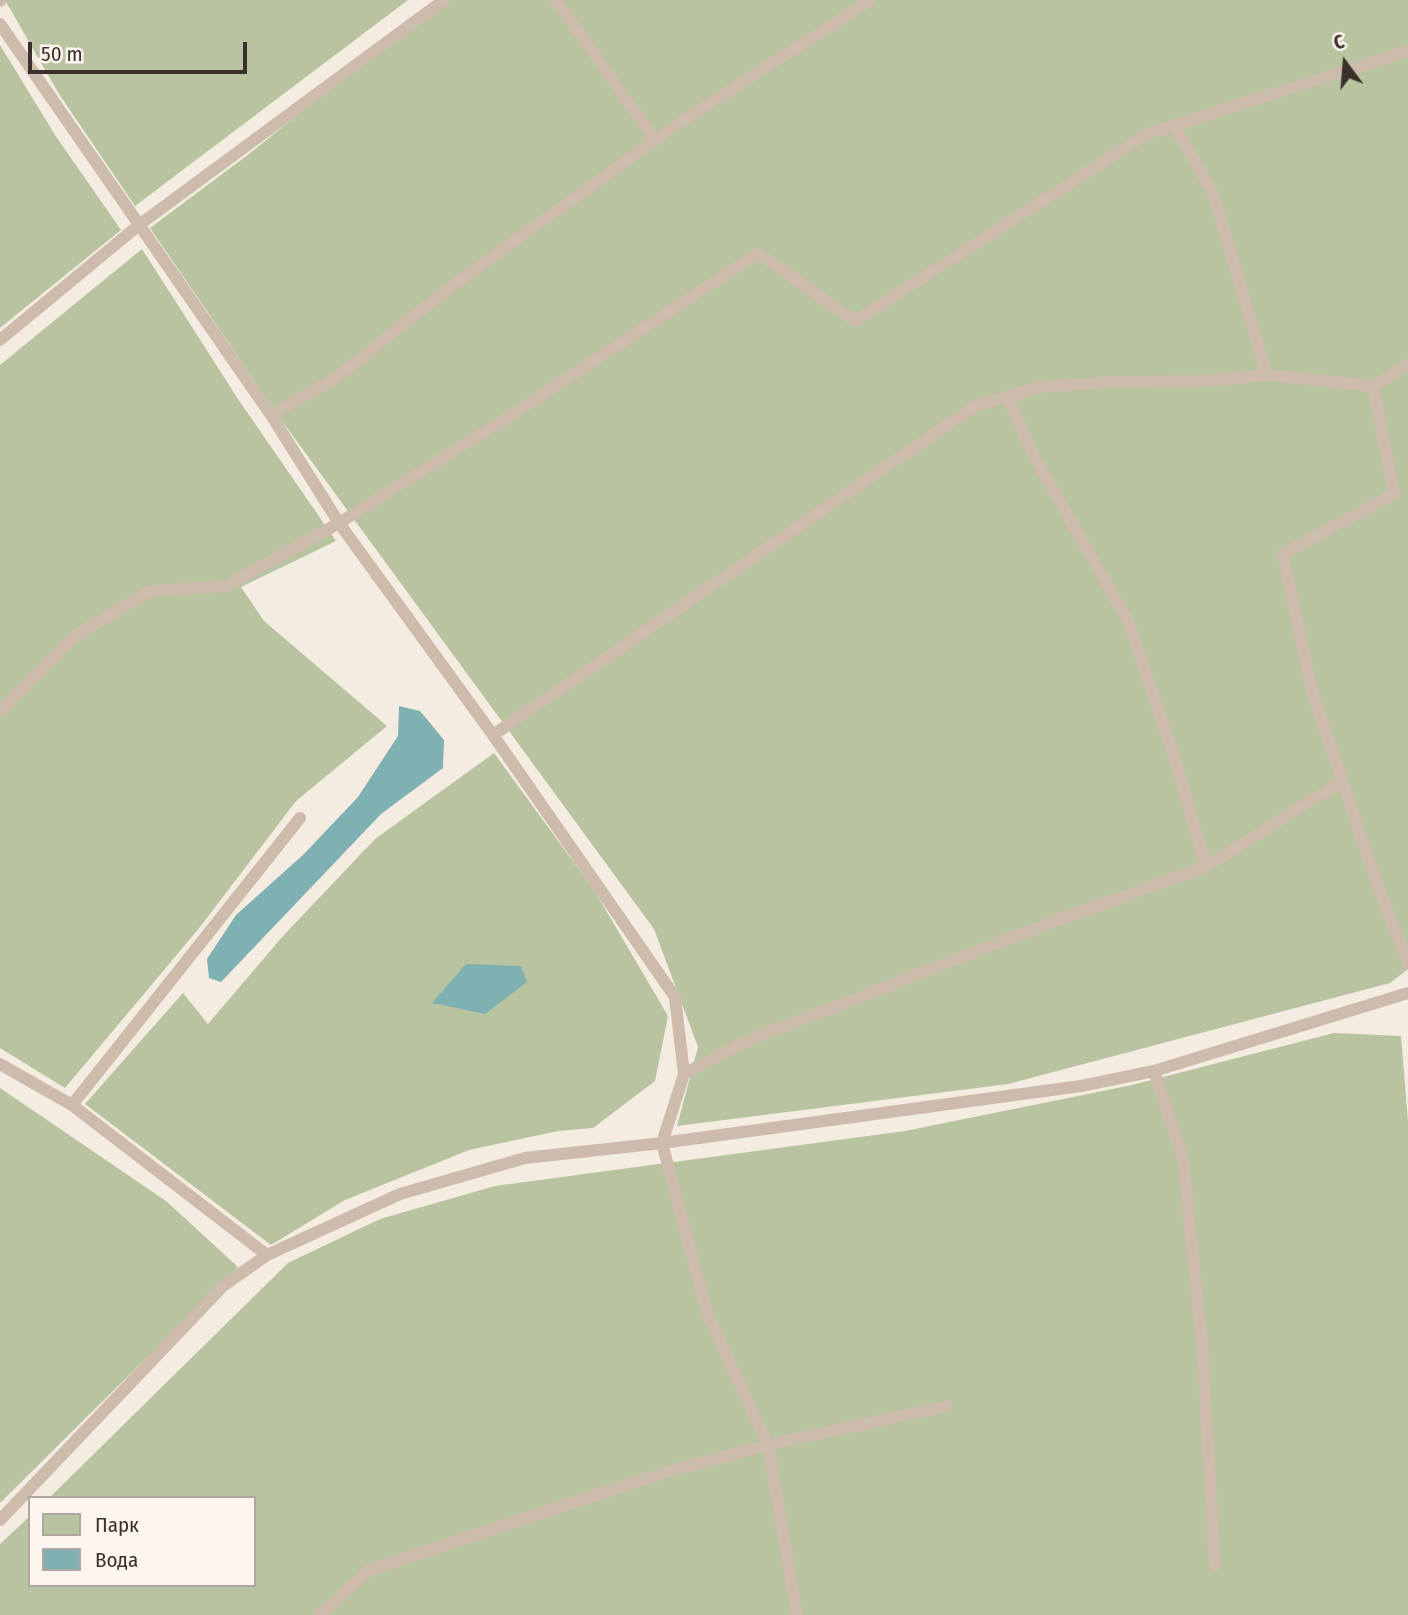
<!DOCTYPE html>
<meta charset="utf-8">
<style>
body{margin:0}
#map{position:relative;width:1408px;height:1615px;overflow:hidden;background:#f4ebe1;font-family:"Fira Sans Condensed",sans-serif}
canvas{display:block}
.legend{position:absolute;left:28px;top:1496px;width:228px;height:91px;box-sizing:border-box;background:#fbf5ee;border:2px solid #aea6a0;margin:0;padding:9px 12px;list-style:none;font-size:21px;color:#3b302b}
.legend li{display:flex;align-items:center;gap:14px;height:35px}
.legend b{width:35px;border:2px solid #aea6a0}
.north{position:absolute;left:1310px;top:28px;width:70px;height:70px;-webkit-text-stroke:5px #fbf5ee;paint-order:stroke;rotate:344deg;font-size:19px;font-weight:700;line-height:28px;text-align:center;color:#3b302b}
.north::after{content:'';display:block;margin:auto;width:24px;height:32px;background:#3b302b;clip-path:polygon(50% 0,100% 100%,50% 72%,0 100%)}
.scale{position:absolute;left:28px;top:42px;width:219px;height:32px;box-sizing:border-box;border:4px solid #3b302b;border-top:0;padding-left:9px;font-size:21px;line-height:24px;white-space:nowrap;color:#3b302b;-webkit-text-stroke:5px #fbf5ee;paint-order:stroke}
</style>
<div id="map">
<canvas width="1408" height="1615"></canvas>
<ul class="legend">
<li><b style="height:19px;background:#b8c4a0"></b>Парк</li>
<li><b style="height:19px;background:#7fb0b2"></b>Вода</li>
</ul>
<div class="north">С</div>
<div class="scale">50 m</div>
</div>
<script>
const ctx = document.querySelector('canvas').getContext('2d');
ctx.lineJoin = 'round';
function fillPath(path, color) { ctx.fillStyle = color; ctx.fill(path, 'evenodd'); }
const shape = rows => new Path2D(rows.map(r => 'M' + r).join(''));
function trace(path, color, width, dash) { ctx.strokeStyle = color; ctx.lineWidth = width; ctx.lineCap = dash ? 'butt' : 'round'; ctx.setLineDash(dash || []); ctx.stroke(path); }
const green = shape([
 [5,0,408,0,135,206,59,94],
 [446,0,1408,0,1408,969,1390,983,1008,1084,677,1126,698,1047,654,929,282,421,150,228,249,154,372,55],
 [0,45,55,135,121,230,0,328],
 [142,249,238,399,336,541,241,587,264,621,387,726,296,801,200,927,65,1088,0,1048,0,365],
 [494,753,594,890,668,1016,655,1081,593,1128,558,1131,469,1150,345,1200,271,1245,85,1104,183,993,208,1024,283,936,375,839],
 [1334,1033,1401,1036,1408,1122,1408,1615,0,1615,0,1544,30,1516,30,1585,254,1585,254,1498,49,1498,288,1263,380,1219,495,1186,905,1131,1132,1085],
 [0,1088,166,1201,238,1267,0,1503]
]);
const water = shape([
 [399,706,420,711,444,740,443,768,381,814,221,982,209,978,207,959,236,915,304,854,358,797,398,736],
 [466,964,521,966,527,982,485,1014,432,1003]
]);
const service = shape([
 [556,0,655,140],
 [0,1,1,0],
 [0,24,271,415,339,523,493,735,675,997,684,1074,662,1143,707,1313,768,1445,670,1471,369,1570,320,1615],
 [1174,125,1213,193,1267,375],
 [0,340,139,225,444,0],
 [1373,386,1408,364],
 [1007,396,1036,460,1129,623,1176,762,1206,867],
 [271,415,334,379,452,286,679,123,871,0],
 [0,712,76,635,150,591,226,586,339,523,518,411,758,253,855,321,1147,134,1408,51],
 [493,735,975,406,1039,387,1113,382,1205,381,1267,375,1373,386,1394,494,1283,554,1312,691,1373,872,1408,964],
 [0,1064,72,1105,267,1255],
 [1154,1071,1183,1158,1202,1344,1215,1565],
 [684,1074,742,1043,1047,924,1206,867,1342,781],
 [72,1105,300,818],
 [0,1520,223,1286,267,1255,400,1194,525,1158,662,1143,1081,1086,1154,1071,1408,993],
 [797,1615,768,1445,947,1406]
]);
fillPath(green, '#b8c4a0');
fillPath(water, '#7fb0b2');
trace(service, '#cdbbac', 12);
</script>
